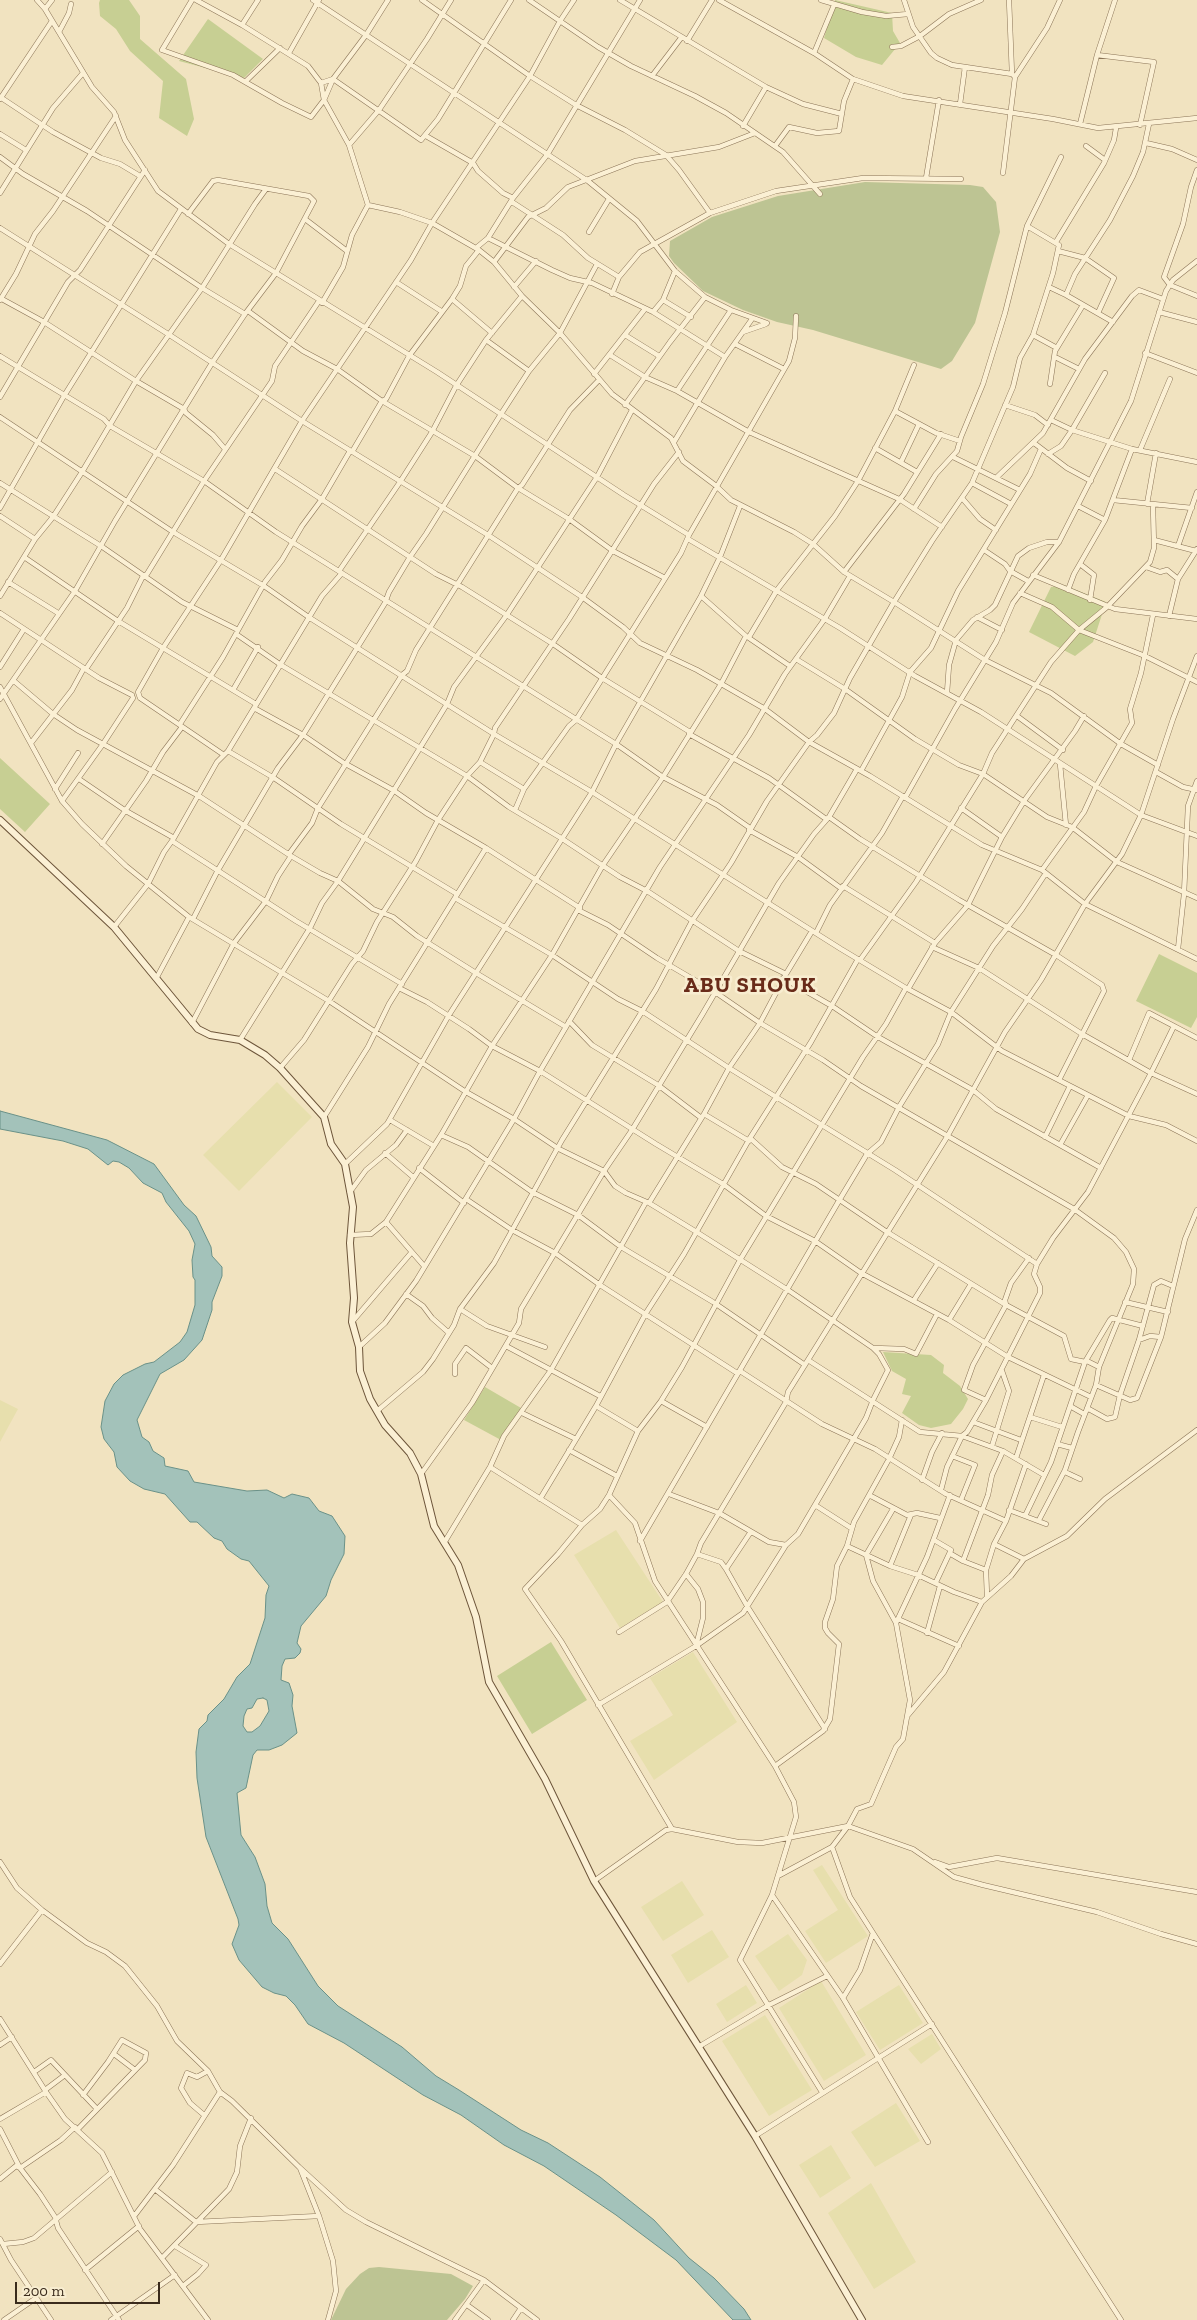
<!DOCTYPE html>
<style>
body{margin:0}
#map{position:relative;width:1197px;height:2320px;overflow:hidden;background:#f1e3c0;font-family:"Zilla Slab",serif}
canvas{display:block}
.scale{position:absolute;left:15px;top:2282px;width:145px;height:22px;box-sizing:border-box;border:2px solid #3a2b1c;border-top:0;padding-left:6px;font-size:15px;line-height:18px;white-space:nowrap;color:#3a2b1c;-webkit-text-stroke:4px #f8edd0;paint-order:stroke}
</style>
<div id="map">
<canvas width="1197" height="2320"></canvas>
<div class="scale">200 m</div>
</div>
<script>
const ctx = document.querySelector('canvas').getContext('2d');
ctx.lineJoin = 'round';
function fillPath(path, color) { ctx.fillStyle = color; ctx.fill(path, 'evenodd'); }
const shape = rows => new Path2D(rows.map(r => 'M' + r).join(''));
function trace(path, color, width, dash) { ctx.strokeStyle = color; ctx.lineWidth = width; ctx.lineCap = dash ? 'butt' : 'round'; ctx.setLineDash(dash || []); ctx.stroke(path); }
function label(font, color, halo, rows, align = 'center') {
  ctx.font = font + ' "Zilla Slab",serif'; ctx.lineWidth = 5; ctx.setLineDash([]); ctx.textBaseline = 'middle'; ctx.strokeStyle = halo; ctx.fillStyle = color; for (const [text, x, y, turn = 0] of rows) {
    ctx.save(); ctx.translate(x, y); ctx.rotate((+turn || 0) * Math.PI / 180); ctx.textAlign = isNaN(turn) ? turn : align; if (halo) ctx.strokeText(text, 0, 0); ctx.fillText(text, 0, 0); ctx.restore();
  }
}
const farmland = shape([
 [277,1082,312,1117,239,1191,203,1155],
 [0,1400,18,1409,0,1442],
 [616,1530,663,1602,620,1628,574,1555],
 [693,1652,737,1722,654,1780,630,1741,673,1715,650,1678],
 [822,1865,868,1936,826,1963,805,1931,838,1910,813,1870],
 [682,1881,704,1915,663,1941,641,1907],
 [712,1930,729,1957,688,1983,671,1955],
 [788,1934,807,1960,802,1975,779,1991,755,1956],
 [821,1981,866,2055,824,2081,779,2008],
 [746,1985,757,2003,727,2022,716,2004],
 [899,1985,923,2023,880,2050,856,2012],
 [765,2015,812,2090,769,2116,722,2041],
 [932,2034,941,2049,921,2064,908,2049],
 [896,2103,920,2141,875,2167,851,2132],
 [831,2145,851,2178,820,2198,799,2165],
 [871,2183,916,2262,874,2289,828,2213]
]);
const green = shape([
 [100,0,129,0,140,16,140,39,186,79,194,119,187,136,159,118,163,81,130,51,116,29,100,16,99,3],
 [835,0,892,13,893,31,900,43,882,65,856,57,824,38],
 [208,19,263,59,244,78,179,61],
 [1064,585,1106,602,1093,642,1075,656,1029,632,1051,587],
 [0,758,50,804,25,832,0,809],
 [1159,954,1197,973,1197,1017,1191,1028,1136,1001],
 [883,1352,931,1355,944,1365,943,1373,960,1386,968,1399,963,1409,951,1424,931,1428,919,1425,902,1413,911,1396,902,1394,906,1379,892,1371],
 [485,1387,521,1408,501,1440,464,1420],
 [551,1642,587,1700,532,1734,497,1676]
]);
const cemetery = shape([
 [865,182,970,185,983,187,996,202,1000,232,975,323,952,361,941,369,813,330,777,322,743,310,703,291,674,263,669,256,670,241,712,217,778,196],
 [379,2267,451,2274,473,2286,465,2299,447,2320,331,2320,346,2289,360,2274,369,2268]
]);
const water = shape([
 [0,1111,107,1140,154,1164,184,1205,196,1216,211,1247,212,1256,222,1267,222,1276,212,1302,212,1310,202,1340,184,1360,160,1374,137,1420,142,1437,149,1442,153,1451,164,1458,165,1466,188,1471,194,1482,247,1491,267,1490,284,1498,292,1494,309,1498,319,1511,332,1516,345,1536,344,1554,331,1580,326,1596,301,1626,297,1643,301,1649,300,1653,295,1658,285,1659,282,1666,281,1680,289,1683,293,1695,292,1706,297,1733,282,1745,269,1750,257,1750,253,1755,246,1788,237,1793,241,1835,255,1857,265,1884,267,1906,272,1923,288,1939,318,1986,338,2006,402,2047,436,2076,459,2090,521,2130,548,2143,600,2177,654,2220,689,2258,714,2278,744,2309,751,2320,733,2320,676,2260,616,2215,544,2166,504,2145,461,2115,423,2095,344,2043,308,2024,295,2005,286,1996,274,1993,262,1987,239,1960,232,1944,239,1925,238,1919,206,1837,197,1778,196,1752,199,1729,207,1721,208,1715,224,1699,237,1677,250,1664,265,1618,266,1595,269,1586,249,1561,241,1559,227,1549,222,1541,214,1538,197,1522,190,1522,165,1494,144,1489,130,1481,117,1467,114,1452,104,1439,101,1427,105,1401,114,1384,123,1375,145,1364,154,1362,180,1342,187,1332,195,1305,195,1280,193,1277,192,1260,195,1244,189,1231,166,1202,162,1193,143,1183,129,1168,119,1162,113,1161,108,1165,88,1149,63,1141,0,1129,0,1111],
 [263,1698,267,1700,269,1711,260,1726,252,1732,247,1732,243,1726,244,1716,247,1709,252,1708,257,1699,263,1698]
]);
const street = shape([
 [37,0,45,9,92,87,114,112,125,140,158,191,229,244,437,372,624,495,689,535],
 [192,0,162,50,233,75,282,103,311,117,324,100,333,79,366,35,388,0],
 [196,0,242,25,308,66,321,83,324,100,349,145,368,205,352,235,343,267,322,303],
 [313,0,588,181,637,221,675,271,705,297,731,310,767,323],
 [422,0,530,76,576,105,625,130,666,155,679,170,710,213],
 [529,0,598,47,631,66,695,96,726,113,783,152,820,194],
 [620,0,766,87,803,104,842,114],
 [719,0,814,53,853,79,903,96,1053,119,1098,128,1197,118],
 [821,0,862,12,886,16,908,14],
 [904,0,913,27,931,53,937,58,952,65,1012,74],
 [45,9,52,0],
 [242,25,258,0],
 [59,32,69,13,71,4],
 [687,41,712,0],
 [892,47,901,46,920,36,949,14,981,0],
 [289,53,319,0],
 [814,53,834,5],
 [1097,55,1154,62,1140,125],
 [652,76,681,38],
 [1015,77,1047,28,1060,0],
 [246,81,280,48],
 [321,83,333,79,421,140,438,119,511,0],
 [0,97,53,132,101,158,120,164,140,176],
 [0,99,52,21],
 [960,104,965,67],
 [1080,124,1097,55,1115,0],
 [743,126,766,87],
 [0,134,26,150],
 [426,136,473,163,478,171,503,193,513,198],
 [1146,143,1172,149,1197,160],
 [349,145,379,110,427,39,451,0],
 [775,146,789,127,817,133,839,131,844,101,853,79],
 [1086,146,1105,160],
 [0,157,23,174,87,211,202,288,245,314],
 [1197,170,1191,187,1183,224,1164,277,1170,285,1197,296],
 [1003,173,1015,77,1012,74,1009,0],
 [926,178,939,100],
 [0,193,53,108,83,73],
 [512,202,563,235,588,258,619,277],
 [368,205,400,212,432,223,479,250,494,262,522,296,560,333,612,394,671,438,683,461,715,485,731,500,794,532,813,544,844,572,894,602,850,678,834,713,817,735,809,742,767,801,731,863,692,921,656,989,562,1140,494,1263,460,1309,454,1325,433,1359,423,1372,377,1411],
 [305,219,347,251],
 [1027,226,1059,245,1053,273,1033,335,1020,358,1013,387,972,483,932,541,894,602,985,660,1051,693,1121,744,1158,765],
 [0,228,168,334,302,421,488,535,582,597,623,627,640,643,697,670,765,709,809,742,870,776,982,845,1042,870,1085,904,1197,959],
 [589,232,609,199],
 [488,238,513,198,547,155,640,0],
 [1056,242,1104,163,1114,140,1116,128],
 [476,248,488,238,552,270,570,278,592,283,653,312,725,357],
 [1058,251,1085,258,1114,278,1098,313],
 [494,262,528,217,546,208,568,187,635,161,719,147,755,133],
 [396,282,441,311],
 [514,287,536,261],
 [1049,287,1066,295,1113,322],
 [612,294,619,277,640,252,710,213,776,191,863,178,961,179],
 [1066,295,1075,274,1110,220,1133,176,1143,152,1149,124],
 [0,298,44,322,136,381,184,409,186,413,213,435,225,449],
 [452,299,492,333],
 [0,300,16,274,35,234,53,211,116,116],
 [663,300,691,317],
 [248,311,303,351,337,369,382,401,475,456,518,488,569,519,613,551,665,578],
 [653,312,663,300,675,271],
 [1159,312,1197,322],
 [743,332,766,324],
 [625,335,659,356],
 [1033,335,1057,348],
 [486,340,529,371],
 [735,344,784,369],
 [1145,353,1197,373],
 [610,355,645,377,677,391,749,432,899,499,942,527],
 [0,356,104,419,110,426,204,481,276,532,616,744,663,777,717,805,750,828],
 [1055,357,1079,369],
 [594,374,645,309],
 [1050,384,1055,351,1083,305],
 [677,391,731,310],
 [0,397,68,282,80,270,145,170],
 [625,405,670,342,705,297],
 [1005,405,1035,415,1048,425],
 [895,411,936,433,960,441],
 [0,417,173,532,264,586,310,618,494,734,592,792,841,949,906,988,951,1012,1002,1051,1129,1116,1166,1125,1197,1141],
 [1051,420,1072,430,1132,449,1197,462],
 [674,442,725,357,752,319],
 [1034,443,1067,468,1091,481],
 [875,448,917,472],
 [1140,450,1170,379],
 [352,452,382,401,386,399,409,356,452,299,460,286,466,266,479,250],
 [1048,454,1061,446,1072,430,1105,373],
 [953,457,1020,490],
 [901,462,919,424],
 [275,469,436,574,462,587,553,644,602,678,690,732],
 [997,477,1043,433,1085,359,1132,296,1139,290,1163,299],
 [0,483,101,546,182,602,238,630],
 [972,483,1011,504],
 [962,498,980,519,996,530],
 [1113,500,1192,508],
 [1147,504,1156,453],
 [1078,506,1105,520],
 [0,508,64,396,181,209],
 [914,509,936,474,957,451,961,437,983,384,1005,313,1027,226,1061,157],
 [0,516,35,539],
 [688,539,840,628,915,676,981,712,1141,815,1197,836],
 [1154,540,1196,551],
 [1178,546,1197,492],
 [984,550,1005,564,1010,571,1028,581],
 [24,557,118,621,256,704],
 [1080,564,1094,575,1090,600],
 [1146,567,1160,572,1167,570,1178,579],
 [339,571,400,482,432,432,456,386,486,340,522,296],
 [844,572,904,494,941,434],
 [1033,575,1115,609,1197,619],
 [8,582,58,613],
 [1068,590,1074,574,1105,520,1132,449],
 [1020,593,1052,607,1079,630,1145,656,1197,682],
 [0,596,35,539,53,517,82,472,136,381,202,288,255,204,266,189],
 [701,596,746,636,790,666],
 [0,613,99,678,132,695],
 [1169,616,1178,579,1197,549],
 [977,617,1002,630],
 [236,634,281,665,467,776,509,807,561,838,620,877,647,891,739,951,786,974],
 [749,637,777,590,835,516,858,481,895,411,914,365],
 [796,659,845,689,915,739,959,765,983,774,1047,817,1072,827,1117,862,1197,898],
 [0,667,24,629],
 [86,669,127,608,143,576,147,574,204,481,272,381,275,366,319,301],
 [14,681,53,714,77,730,199,796,291,856,320,873,338,881,373,909,393,917,417,936,476,973,566,1027],
 [0,687,62,801,82,824,126,866,189,917,329,1001,466,1092,514,1119,559,1149,604,1171,615,1186,626,1193,649,1203,695,1231,788,1290,873,1348,879,1354,888,1370,873,1400,866,1418,798,1534,786,1545,743,1613,696,1646,598,1705],
 [233,690,258,647],
 [947,693,949,665,956,640,973,620,990,610,995,605,1018,556,1029,548,1047,542,1059,542],
 [0,699,75,591,115,521,212,363,245,314,276,273,314,201,309,196,218,180,213,181,188,214],
 [254,708,303,735,344,763,393,790,426,813,486,848,580,908],
 [1017,716,1063,750],
 [180,724,223,657,265,582,282,560,302,526,322,499,350,451],
 [689,734,769,778,826,819],
 [31,743,72,690,84,668],
 [228,751,274,778,341,824,457,894],
 [224,755,140,698,138,692,163,648,221,560,302,421,411,260,432,223,530,76,560,21,574,0],
 [480,762,524,789],
 [1060,764,1066,825],
 [861,771,902,697,910,672,931,648,958,591,1030,474,1041,449],
 [1156,772,1183,787,1197,790],
 [79,779,126,811,174,838],
 [55,789,78,753],
 [905,798,955,709,996,642,1013,603,1059,542,1131,401,1166,291,1173,280,1197,261],
 [62,801,103,744,133,698],
 [961,808,1002,837],
 [515,810,524,789,569,726,576,720,681,553,689,535,789,361,795,338,796,316],
 [829,817,860,839,959,900,1056,955,1102,985,1104,991,1059,1080],
 [749,830,798,857,842,889],
 [172,841,296,921,402,984],
 [102,844,146,781,163,752,182,727],
 [289,854,312,823,318,808,402,675,407,671,416,650,518,488,522,485,570,410,599,380],
 [1042,870,1084,812,1096,786,1132,723,1130,709,1141,673,1153,615],
 [843,886,935,943],
 [455,898,552,955,618,999,642,1011,729,1068,895,1170,1037,1264],
 [578,910,608,925,657,958,715,992,760,1023,823,1060,861,1086,1074,1209,1114,1238,1126,1252,1134,1269,1133,1284,1099,1367,1096,1385,1078,1432,1065,1470,1039,1520],
 [193,919,218,870,278,768,303,735,385,603,389,592,410,557,426,534,501,414,529,371,560,333,597,264],
 [114,927,148,884,164,852,174,838,217,762,228,751,322,596,342,573],
 [816,933,830,905,882,833,903,796],
 [932,947,979,968,1082,1034,1151,1073,1197,1094],
 [1178,949,1184,894,1188,806,1197,781],
 [860,960,916,882,983,774,992,753,1051,662,1079,630,1107,607,1150,562,1154,548,1153,505],
 [157,977,189,917],
 [783,978,832,1006,878,1037,973,1090,996,1109,1101,1168],
 [399,988,427,1002,469,1029,492,1046,540,1071,656,1144,723,1184,766,1216,815,1241,861,1273,949,1320,1008,1357,1091,1397],
 [908,989,935,943,968,905,1002,837,1024,801,1075,731,1084,716],
 [569,1021,592,1045,658,1085,700,1117],
 [192,1023,234,943,266,901,278,876,291,856],
 [240,1040,310,928,322,903,338,881,447,704,454,687,506,616,597,477,632,410],
 [1129,1060,1149,1013,1197,1038],
 [280,1068,304,1040,352,964,363,951,377,922,416,861,438,820,467,776,480,762,494,734,495,728,569,619,654,484,679,452],
 [704,1114,749,1141],
 [324,1117,368,1047,389,1004,486,848],
 [390,1120,434,1146],
 [441,1135,468,1147,532,1192,578,1215,621,1247,713,1302,805,1365],
 [1045,1137,1070,1086],
 [750,1138,782,1167,816,1184,887,1232,1006,1305,1064,1336,1071,1359,1085,1362],
 [1060,1145,1088,1095],
 [385,1153,413,1177],
 [345,1164,387,1124,449,1015,592,792,616,744,701,596,720,557,740,506],
 [419,1168,464,1203],
 [350,1192,366,1170,396,1145,407,1130],
 [466,1199,512,1230,555,1253,600,1285,737,1373],
 [649,1203,704,1114,729,1068,760,1023,786,974,812,931],
 [386,1222,424,1266],
 [350,1235,371,1234,386,1222,441,1135,492,1046,552,955,603,865,663,777,721,684,746,636],
 [406,1294,423,1306,432,1318,449,1333],
 [914,1300,938,1263],
 [1125,1302,1168,1312],
 [460,1309,487,1326,545,1347],
 [949,1320,971,1284],
 [352,1322,411,1253],
 [1139,1340,1150,1336,1161,1337],
 [506,1346,600,1396],
 [359,1347,385,1323,416,1281,514,1119,540,1071,660,867,749,735,785,674,824,620,850,576],
 [874,1348,904,1349,916,1354,937,1314],
 [808,1360,920,1432,962,1436,1003,1451,1044,1475],
 [1087,1361,1099,1367],
 [740,1371,822,1424,875,1449,946,1494,1006,1521],
 [455,1374,455,1364,466,1348,492,1368],
 [1096,1385,1130,1400,1137,1398,1161,1337,1185,1239,1197,1210],
 [986,1400,964,1390,973,1365,1006,1305,1005,1300,1011,1283,1029,1258],
 [661,1401,707,1427],
 [596,1406,638,1431],
 [1070,1406,1084,1414],
 [1087,1408,1107,1419,1115,1417,1120,1395,1139,1340,1154,1285,1161,1281,1173,1286],
 [522,1413,576,1439],
 [1030,1417,1062,1427],
 [973,1422,1021,1440],
 [1057,1444,1072,1448],
 [992,1446,1009,1391,1002,1371],
 [569,1450,617,1476],
 [952,1456,975,1465,961,1500],
 [1016,1458,1044,1375],
 [490,1467,582,1525],
 [1065,1472,1080,1479],
 [421,1474,472,1403,519,1323,521,1309,604,1171,632,1130,702,1015,779,883,814,834,829,817,857,769],
 [922,1480,932,1452,942,1433],
 [941,1490,947,1467,962,1436,967,1432,986,1400,1040,1293,1040,1287,1034,1274,1037,1264,1053,1238,1088,1192,1151,1073,1174,1026],
 [669,1494,719,1513,769,1542,786,1545],
 [609,1495,635,1523,655,1581,775,1766,794,1802,796,1817,772,1895,740,1960,822,2092],
 [869,1495,907,1515,917,1513,940,1518],
 [540,1499,596,1406,646,1313,684,1254,750,1138,811,1042,858,959],
 [815,1505,851,1528],
 [893,1509,866,1555,873,1581,896,1623],
 [1009,1510,1046,1524],
 [1025,1516,1051,1462,1085,1362,1110,1320,1112,1318,1143,1326],
 [934,1540,951,1550,936,1582],
 [640,1541,840,1199,867,1154,881,1142,899,1107,938,1044,951,1012,993,946,1022,909,1046,873],
 [444,1543,490,1467,504,1436,551,1370,646,1202],
 [994,1544,1024,1559],
 [847,1546,890,1566,918,1575,954,1592,982,1602],
 [697,1554,721,1562,726,1569,747,1606,825,1729],
 [951,1554,963,1561,986,1570],
 [963,1561,988,1495,992,1475,1003,1451],
 [890,1566,911,1515],
 [726,1569,750,1533],
 [686,1574,698,1589,703,1602,703,1618,696,1646],
 [987,1596,986,1570,994,1544,1006,1521,1026,1464],
 [898,1619,959,1646],
 [619,1632,667,1602,686,1574,697,1554,701,1543,786,1402,788,1392,947,1137,1005,1032,1041,980,1085,904,1122,854,1141,815,1173,719,1197,656],
 [927,1633,940,1586],
 [908,1715,944,1672,982,1602,1011,1576,1024,1559,1067,1536,1105,1499,1197,1430],
 [775,1766,823,1731,830,1719,839,1644,828,1633,825,1628,825,1622,833,1599,837,1566,847,1546,854,1522,889,1459,899,1437,902,1420],
 [672,1829,561,1641,525,1589,558,1554,582,1525,600,1509,609,1495,638,1431,661,1401,682,1367,740,1260,863,1057,886,1024,906,988],
 [832,1847,850,1897,873,1933,860,1970,843,1998],
 [0,1862,17,1888,42,1910,87,1943,106,1952,125,1966,157,2006,177,2041,208,2071,220,2092,232,2101,299,2167,346,2210,366,2222,484,2280,537,2320],
 [935,1862,949,1867,997,1858,1197,1892],
 [778,1876,832,1847,848,1826,857,1809,871,1804,896,1747,903,1739,910,1700,896,1623,927,1557,950,1495],
 [594,1881,666,1830,672,1829,738,1842,762,1843,848,1826,913,1849,954,1877,983,1885,1097,1912,1161,1934,1197,1944],
 [772,1895,843,1998,928,2142],
 [873,1933,1121,2320],
 [0,1964,42,1910],
 [0,2019,46,2092,65,2119,102,2153,140,2229,208,2320],
 [0,2045,12,2037],
 [700,2046,769,2005,827,1976],
 [114,2054,135,2070],
 [34,2072,51,2060,97,2109],
 [45,2090,65,2075],
 [204,2115,190,2103,181,2088,187,2073,197,2077,208,2071],
 [0,2119,46,2092],
 [0,2129,20,2168,40,2194,55,2217,58,2228,119,2320],
 [78,2129,145,2060,146,2053,122,2040,108,2062,83,2095],
 [755,2136,932,2024],
 [300,2168,319,2216,333,2261,336,2291,328,2320],
 [0,2179,16,2166,20,2168,61,2140,75,2127],
 [156,2190,196,2222,319,2216],
 [135,2215,173,2165,220,2092],
 [0,2239,11,2260,51,2320],
 [3,2244,23,2242,34,2238,112,2172],
 [175,2246,206,2265,198,2274,183,2286],
 [162,2258,229,2189,237,2172,240,2146,251,2118],
 [85,2270,139,2226],
 [467,2305,488,2320],
 [4,2320,36,2298],
 [111,2320,175,2275],
 [455,2320,484,2280],
 [513,2320,521,2308]
]);
const secondary = shape([
 [0,820,114,927,198,1029,210,1035,240,1040,265,1055,280,1068,324,1117,331,1144,345,1164,353,1207,350,1243,354,1298,352,1322,359,1347,360,1371,370,1399,385,1425,410,1453,421,1474,434,1526,458,1565,476,1617,489,1682,545,1779,594,1881,755,2136,862,2320]
]);
const districtNames = [
 ["ABU SHOUK",750,986]
];
fillPath(farmland, '#e7dfad');
fillPath(green, '#c7cf93');
fillPath(cemetery, '#bdc493');
fillPath(water, '#a3c2ba');
trace(water, '#6a9188', 1);
trace(street, '#8b7457', 5.5);
trace(secondary, '#6d553a', 8);
trace(street, '#fbf0d4', 4.5);
trace(secondary, '#fbf0d4', 6);
ctx.letterSpacing = '1px';
label('bold 22px', '#692b19', '#f8edd0', districtNames);
ctx.letterSpacing = '0px';
</script>
